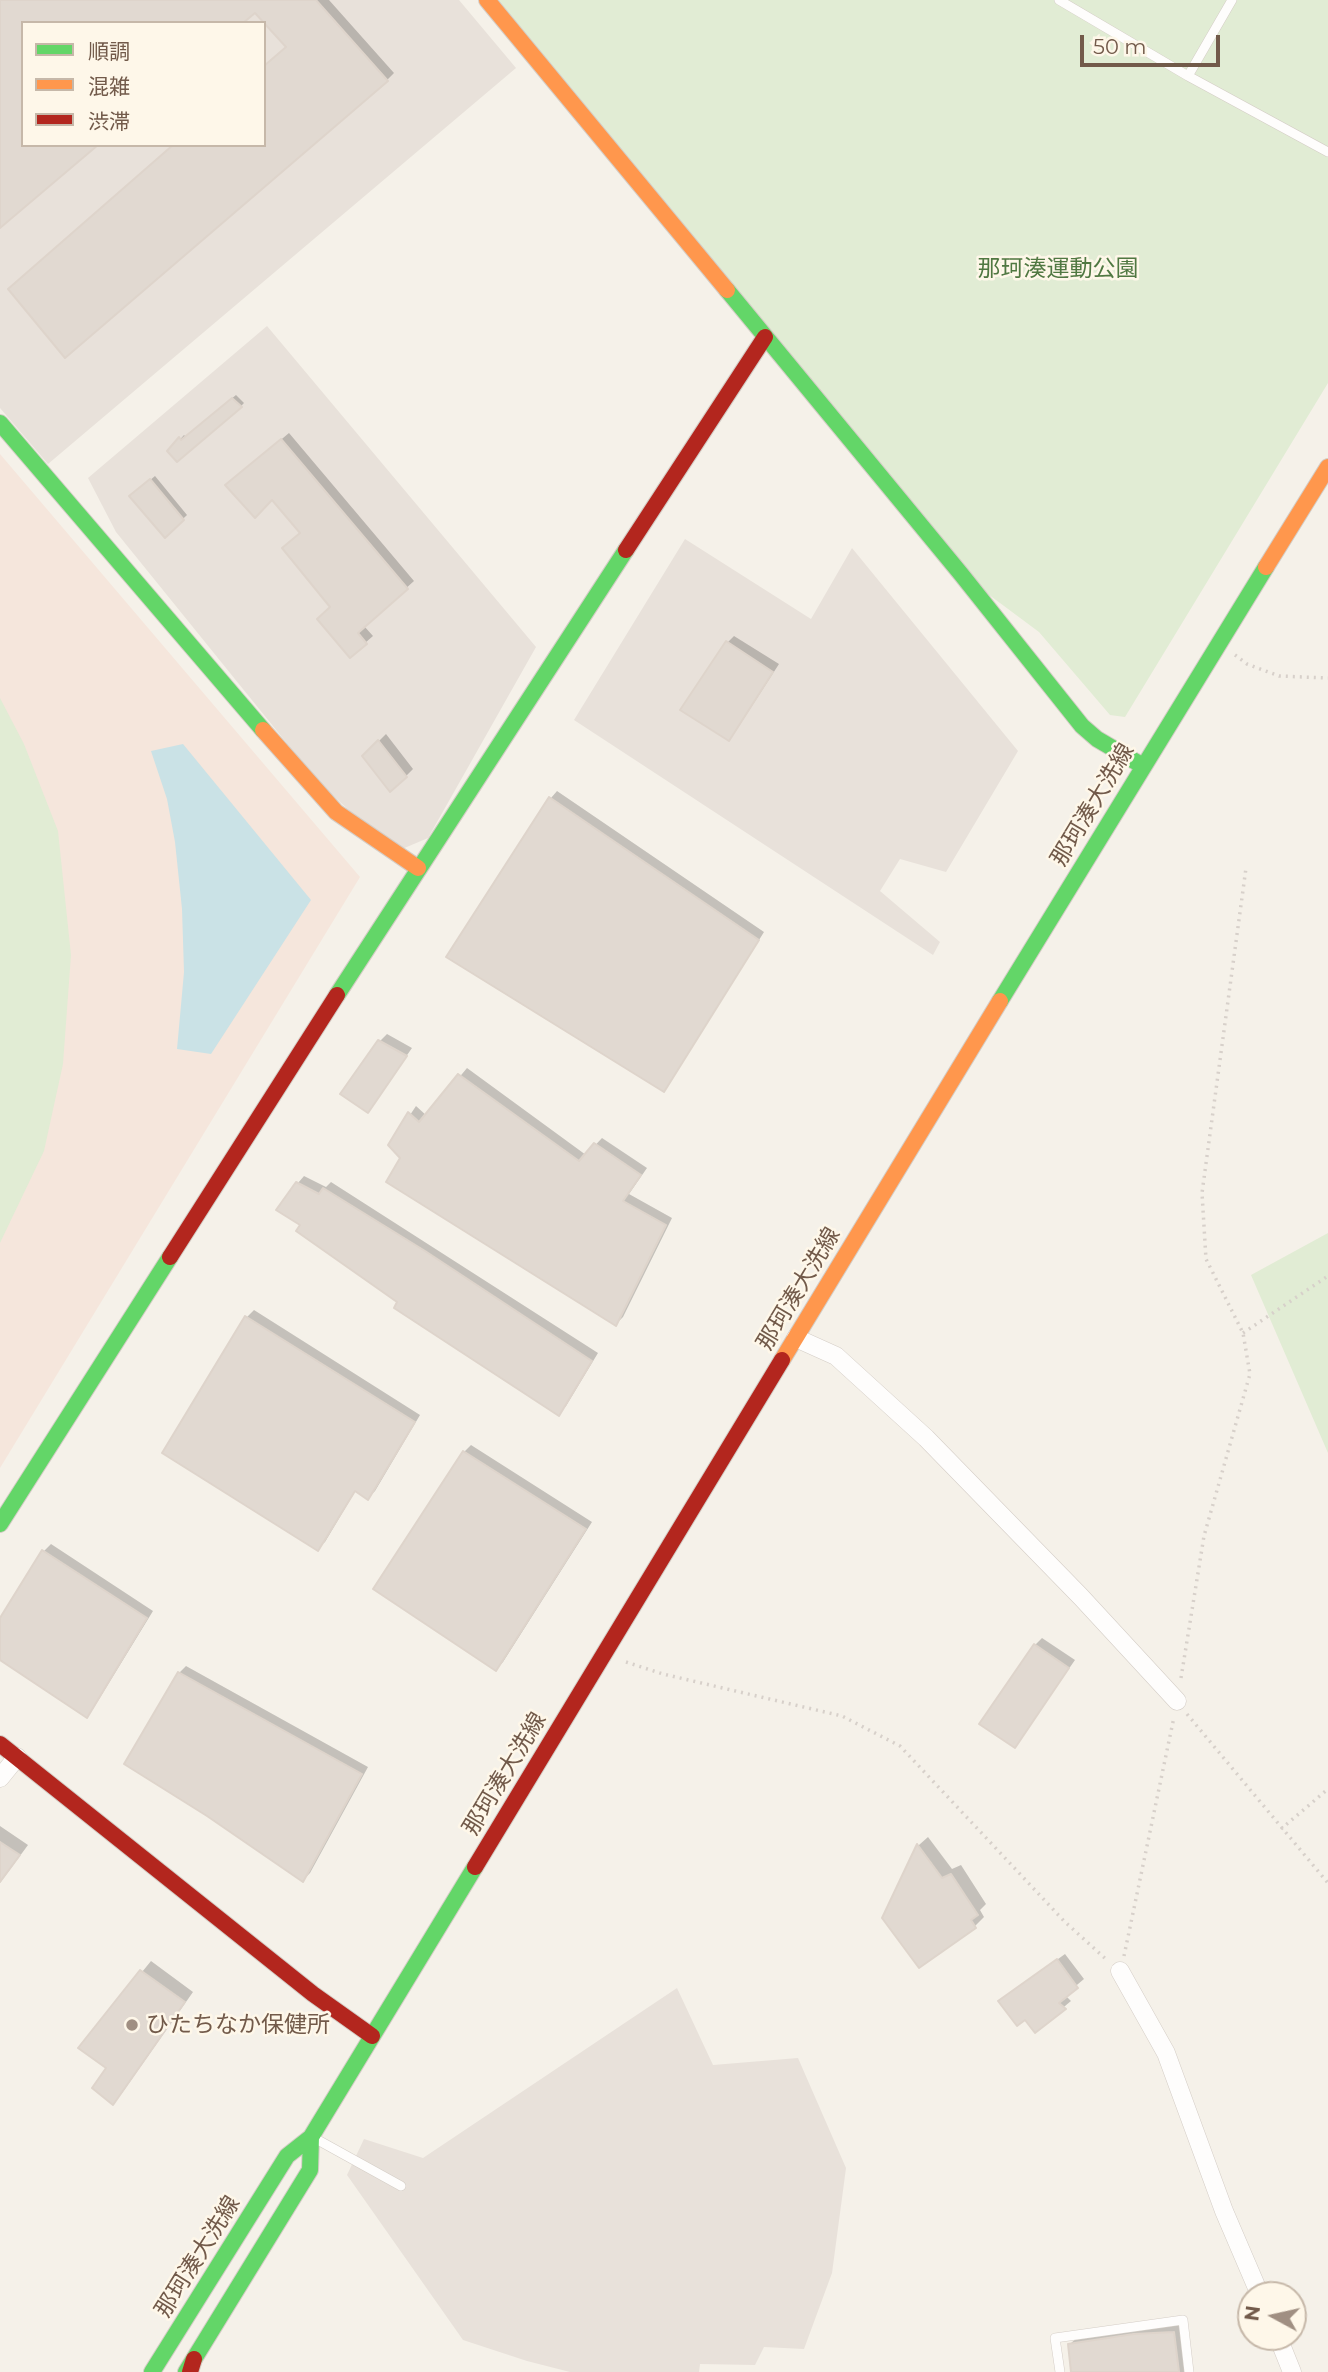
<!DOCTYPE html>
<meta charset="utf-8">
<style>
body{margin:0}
#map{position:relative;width:1328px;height:2372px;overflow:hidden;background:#f5f1e9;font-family:Montserrat,"Noto Sans JP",sans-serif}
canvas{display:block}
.legend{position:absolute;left:21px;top:21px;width:245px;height:126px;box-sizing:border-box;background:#fef7e9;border:2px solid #c6b8a9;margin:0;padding:9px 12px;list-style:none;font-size:21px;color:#725a4a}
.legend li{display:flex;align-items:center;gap:14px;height:35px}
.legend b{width:35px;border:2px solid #c6b8a9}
.north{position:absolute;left:1237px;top:2281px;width:70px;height:70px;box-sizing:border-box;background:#fef7e9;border:2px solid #c6b8a9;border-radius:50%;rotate:278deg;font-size:19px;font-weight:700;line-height:28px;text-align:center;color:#725a4a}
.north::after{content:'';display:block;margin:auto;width:24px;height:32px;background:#a08f82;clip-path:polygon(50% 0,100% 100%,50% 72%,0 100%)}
.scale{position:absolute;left:1080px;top:35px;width:140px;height:32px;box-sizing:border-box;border:4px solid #725a4a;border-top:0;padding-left:9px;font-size:21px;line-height:24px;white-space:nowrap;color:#725a4a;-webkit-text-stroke:5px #fef7e9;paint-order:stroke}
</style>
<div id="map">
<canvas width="1328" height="2372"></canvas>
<ul class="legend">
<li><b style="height:9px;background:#63d668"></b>順調</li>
<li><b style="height:9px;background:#ff974d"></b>混雑</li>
<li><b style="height:9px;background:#b3261e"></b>渋滞</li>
</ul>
<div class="north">N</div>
<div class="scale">50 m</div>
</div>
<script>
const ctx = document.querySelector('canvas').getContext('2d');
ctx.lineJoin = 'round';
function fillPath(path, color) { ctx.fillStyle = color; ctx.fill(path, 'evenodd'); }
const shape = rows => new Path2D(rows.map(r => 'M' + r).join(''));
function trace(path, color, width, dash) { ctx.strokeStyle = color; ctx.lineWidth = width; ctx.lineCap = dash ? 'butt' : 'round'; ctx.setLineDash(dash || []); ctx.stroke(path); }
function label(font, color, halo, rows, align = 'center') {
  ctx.font = font + ' Montserrat,"Noto Sans JP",sans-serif'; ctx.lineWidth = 5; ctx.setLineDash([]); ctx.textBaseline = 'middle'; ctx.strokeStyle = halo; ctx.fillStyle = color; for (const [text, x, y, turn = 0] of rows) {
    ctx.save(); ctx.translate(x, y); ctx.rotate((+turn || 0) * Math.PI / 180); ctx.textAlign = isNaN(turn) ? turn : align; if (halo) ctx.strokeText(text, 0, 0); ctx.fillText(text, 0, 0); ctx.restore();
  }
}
const commercial = shape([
 [0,454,360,877,0,1468]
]);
const industrial = shape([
 [0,0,459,0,516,68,48,464,0,408],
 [23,23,264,23,264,145,23,145],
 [267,326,536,647,428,838,395,852,319,783,116,532,88,478],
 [685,539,811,619,852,548,1018,751,946,872,900,859,880,891,940,942,933,955,574,720],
 [677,1988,713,2065,798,2058,846,2168,832,2273,804,2349,764,2347,755,2365,700,2364,699,2372,570,2372,527,2361,463,2340,347,2175,364,2139,423,2158]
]);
const green = shape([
 [487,0,1328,0,1328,383,1125,717,1110,715,1039,632,961,574],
 [0,698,24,744,58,831,71,955,63,1064,44,1151,0,1243],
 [1328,1233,1328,1453,1251,1275]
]);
const water = shape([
 [183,744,311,900,211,1054,177,1049,184,972,182,909,175,842,167,799,151,751]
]);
const shadow = shape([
 [0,0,329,0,394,73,387,80,264,145,288,47,255,10,23,23,0,226],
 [236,395,244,403,241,406,170,451,184,435,186,437],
 [289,433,414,581,364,626,373,636,350,656,302,533,273,498,234,479],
 [155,476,187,515,165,536,136,492],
 [734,636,779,664,735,732,729,739,727,643],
 [386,734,413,769,406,776,364,756],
 [557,791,764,932,670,1083,664,1090,449,957,551,798],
 [387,1034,412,1048,368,1111,380,1041],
 [467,1068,586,1155,602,1138,647,1168,629,1194,672,1218,623,1317,616,1324,402,1157,390,1145,416,1106,427,1116],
 [304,1176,326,1187,331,1182,598,1353,566,1406,559,1413,399,1301,303,1225,298,1183],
 [254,1310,420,1415,375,1491,368,1498,356,1490,325,1542,318,1548,164,1453,247,1317],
 [471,1445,592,1522,503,1662,496,1669,376,1589,464,1452],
 [51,1544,153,1611,93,1709,86,1716,0,1658,0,1622,44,1551],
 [1042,1638,1075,1660,1015,1746,1035,1645],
 [186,1666,368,1767,310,1873,303,1880,179,1673],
 [0,1826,28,1845,0,1883],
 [928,1837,952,1869,961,1865,986,1904,980,1910,984,1917,975,1926,884,1918,919,1845],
 [1065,1954,1084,1979,1065,1995,1071,2001,1035,2031,1025,2017,1000,2001],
 [151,1961,193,1992,122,2093,113,2103,108,2068,80,2048],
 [1182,2324,1188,2372,1073,2372,1070,2344,1079,2336]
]);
const building = shape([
 [0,0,316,0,388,81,65,358,8,289,173,145,264,145,264,66,286,47,255,13,243,23,23,23,23,145,98,145,0,228,0,0],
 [232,398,242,407,177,462,167,451,179,437,181,440,232,398],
 [281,439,408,589,358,633,367,644,350,658,317,619,330,607,282,548,300,533,272,500,255,518,225,485,281,439],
 [150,479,184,520,165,538,129,496,150,479],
 [726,641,773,672,729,741,680,710,726,641],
 [378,740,407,777,390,792,362,756,378,740],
 [549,797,759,940,664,1092,446,957,549,797],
 [378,1040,407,1056,368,1113,340,1094,378,1040],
 [458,1074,579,1161,594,1143,641,1175,623,1201,666,1225,616,1326,386,1182,400,1158,388,1145,408,1112,419,1122,458,1074],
 [296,1182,319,1194,323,1188,425,1251,592,1361,559,1416,394,1308,397,1302,296,1231,300,1225,276,1210,296,1182],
 [245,1316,415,1422,368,1500,355,1491,318,1551,162,1453,245,1316],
 [463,1451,586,1529,496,1671,373,1589,463,1451],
 [42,1550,147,1618,87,1718,0,1660,0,1618,42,1550],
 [1034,1644,1069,1668,1015,1748,979,1724,1034,1644],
 [178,1672,362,1774,303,1882,207,1816,124,1764,178,1672],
 [0,1842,20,1855,0,1882,0,1842],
 [917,1844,942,1878,951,1874,978,1915,971,1920,976,1928,919,1968,882,1918,917,1844],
 [1057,1959,1078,1988,1059,2003,1066,2009,1035,2033,1025,2020,1017,2026,998,2001,1057,1959],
 [140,1970,185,2002,113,2105,92,2088,106,2068,78,2048,140,1970],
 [1174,2332,1179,2372,1071,2372,1068,2344,1134,2334,1174,2332]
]);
const path = shape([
 [1235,655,1247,664,1279,676,1328,678],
 [1243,1333,1328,1276],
 [626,1662,663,1674,842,1716,900,1746,1064,1921,1108,1961],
 [1181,1678,1204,1536,1250,1374,1243,1333,1206,1259,1202,1193,1246,868],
 [1187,1714,1328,1883],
 [1281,1829,1328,1789],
 [1124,1956,1174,1717]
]);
const lane = shape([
 [1059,0,1188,76,1328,152],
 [1188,76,1232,0],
 [316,2139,401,2186],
 [1060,2372,1055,2338,1183,2320,1189,2372]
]);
const street = shape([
 [796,1338,836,1356,926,1438,1081,1597,1177,1701],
 [0,1778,17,1757],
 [1120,1971,1166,2053,1224,2211,1260,2295],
 [1278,2337,1292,2372]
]);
const fast = shape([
 [727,290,961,574,1082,726,1097,739,1143,766],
 [0,423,263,730],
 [337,995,626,550],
 [1000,1001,1266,567],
 [0,1524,170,1257],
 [152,2372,287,2156,311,2137,475,1867],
 [186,2372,310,2170,311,2137]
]);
const slow = shape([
 [487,0,727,290],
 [1266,567,1328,467],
 [263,730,336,812,418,868],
 [782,1360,1000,1001]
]);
const jam = shape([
 [626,550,765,337],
 [170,1257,337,995],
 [0,1744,313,1994,372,2036],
 [475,1867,782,1360],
 [190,2372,194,2359]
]);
const markers = [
 [132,2025,7,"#a08f82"]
];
const parkNames = [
 ["那珂湊運動公園",1058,269]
];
const streetNames = [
 ["那珂湊大洗線",1093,805,-59],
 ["那珂湊大洗線",799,1289,-59],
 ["那珂湊大洗線",505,1774,-59],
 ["那珂湊大洗線",198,2257,-58]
];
const poiNames = [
 ["ひたちなか保健所",146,2025]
];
fillPath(commercial, '#f5e6dc');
fillPath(industrial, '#e8e1da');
fillPath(green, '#e1ecd4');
fillPath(water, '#cae2e6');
fillPath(shadow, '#0003');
fillPath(building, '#e1d9d1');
trace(building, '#ded4cb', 2);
trace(lane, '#d4cdc6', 10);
trace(street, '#d4cdc6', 19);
trace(fast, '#d4cdc6', 18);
trace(slow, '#d4cdc6', 18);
trace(jam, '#d4cdc6', 18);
trace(path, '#d7d0ca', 3.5, [2, 5]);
trace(lane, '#fefdfc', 9);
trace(street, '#fefdfc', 18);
trace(fast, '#63d668', 16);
trace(slow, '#ff974d', 16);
trace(jam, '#b3261e', 16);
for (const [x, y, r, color] of markers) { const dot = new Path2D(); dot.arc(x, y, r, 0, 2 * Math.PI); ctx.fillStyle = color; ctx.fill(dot); trace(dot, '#fef7e9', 2.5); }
label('23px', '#507842', '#fef7e9', parkNames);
label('23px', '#725a4a', '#fef7e9', streetNames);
label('23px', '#725a4a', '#fef7e9', poiNames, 'left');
</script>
